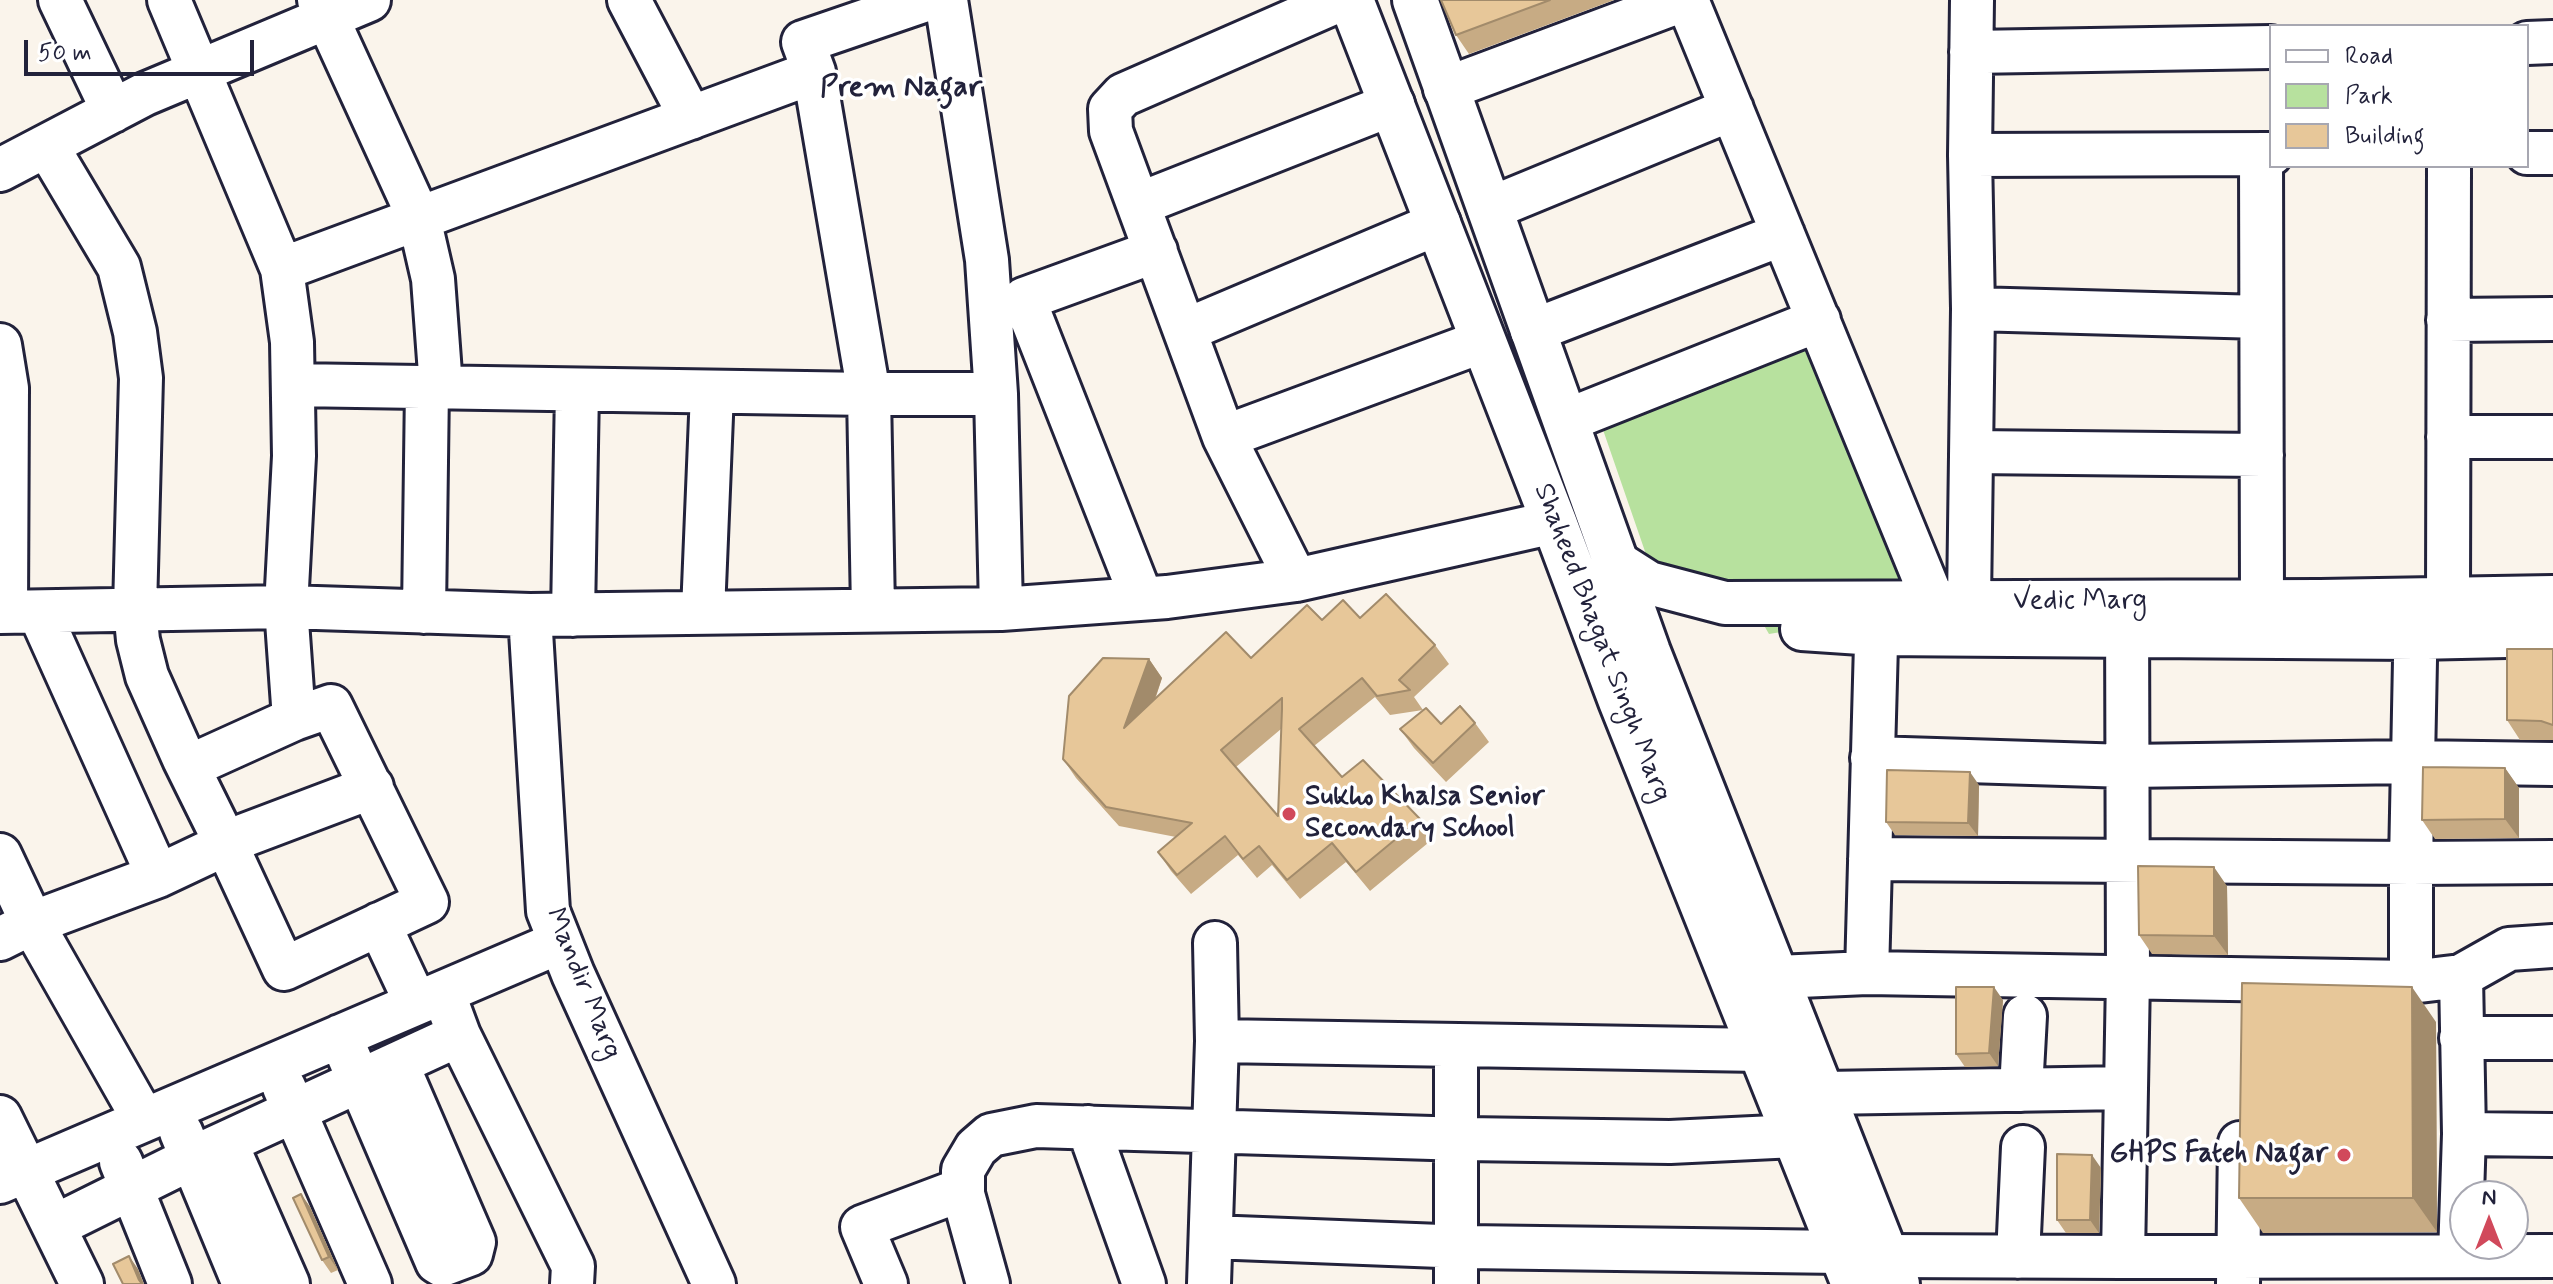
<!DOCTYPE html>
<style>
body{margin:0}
#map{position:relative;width:2553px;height:1284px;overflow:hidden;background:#faf4eb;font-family:Mynerve,sans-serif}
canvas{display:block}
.legend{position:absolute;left:2269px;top:24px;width:260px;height:144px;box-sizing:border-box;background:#fff;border:2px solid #a7a7b1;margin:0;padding:10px 14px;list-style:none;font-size:24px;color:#22223b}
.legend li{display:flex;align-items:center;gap:16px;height:40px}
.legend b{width:40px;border:2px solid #a7a7b1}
.north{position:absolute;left:2449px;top:1180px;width:80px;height:80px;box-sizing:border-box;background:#fff;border:2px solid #a7a7b1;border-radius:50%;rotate:0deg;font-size:22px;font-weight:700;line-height:32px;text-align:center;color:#22223b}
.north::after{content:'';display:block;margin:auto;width:28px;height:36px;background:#d1495b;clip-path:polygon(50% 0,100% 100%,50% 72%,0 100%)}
.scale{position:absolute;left:24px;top:40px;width:230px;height:36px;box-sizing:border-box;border:4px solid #22223b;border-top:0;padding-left:10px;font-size:24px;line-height:28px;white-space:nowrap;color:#22223b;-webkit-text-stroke:6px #fff;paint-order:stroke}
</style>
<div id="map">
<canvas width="2553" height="1284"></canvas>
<ul class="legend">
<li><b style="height:10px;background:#fff"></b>Road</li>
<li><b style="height:22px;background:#b7e19e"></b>Park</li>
<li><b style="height:22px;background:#e7c799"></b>Building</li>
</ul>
<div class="north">N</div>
<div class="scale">50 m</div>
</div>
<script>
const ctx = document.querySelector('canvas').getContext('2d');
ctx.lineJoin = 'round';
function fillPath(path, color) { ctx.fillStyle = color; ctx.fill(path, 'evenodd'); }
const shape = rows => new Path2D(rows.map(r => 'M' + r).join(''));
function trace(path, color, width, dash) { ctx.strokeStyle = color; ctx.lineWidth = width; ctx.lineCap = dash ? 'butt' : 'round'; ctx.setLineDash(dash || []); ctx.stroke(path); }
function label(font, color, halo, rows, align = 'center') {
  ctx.font = font + ' Mynerve,sans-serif'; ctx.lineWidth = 7; ctx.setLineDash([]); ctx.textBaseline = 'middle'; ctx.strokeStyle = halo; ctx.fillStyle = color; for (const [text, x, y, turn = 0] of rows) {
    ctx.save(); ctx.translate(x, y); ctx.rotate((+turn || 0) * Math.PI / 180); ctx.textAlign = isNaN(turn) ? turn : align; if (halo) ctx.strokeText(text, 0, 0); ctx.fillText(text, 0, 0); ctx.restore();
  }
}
const green = shape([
 [1806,344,1928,608,1769,634,1744,591,1659,592,1601,424]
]);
const minor = shape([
 [60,0,113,111],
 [169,0,282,269,292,342,294,456,286,607,294,719],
 [319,0,419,218,433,279,441,387],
 [629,0,691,118],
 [946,0,987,260,996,394,1001,609],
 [1687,0,1934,603,1939,626],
 [2527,43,2553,42],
 [1971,52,2271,47],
 [1445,89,1683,0],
 [47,146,119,267,135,332,141,378,135,609,138,640,147,676,184,759,226,844,284,969,427,902,331,706,294,719,188,767],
 [2527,153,2553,153],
 [2261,154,2262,601],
 [1970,155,2271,154],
 [0,170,145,94,369,0],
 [1139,204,1393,104],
 [1489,209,1732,109],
 [282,269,814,72],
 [1973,309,2261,317],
 [2448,320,2553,319],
 [1186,330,1439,223],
 [1532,331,1783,234],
 [0,345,7,388,6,612],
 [293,385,869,394,996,394],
 [1565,421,1819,320],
 [1224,437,1483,341],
 [2448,437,2553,437],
 [1972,452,2262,455],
 [1616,562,1649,583,1725,603,2320,601,2553,597],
 [1296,580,1224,437,1111,131,1110,109,1123,95,1340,0],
 [1142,599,1024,299,1156,251],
 [2448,599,2449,166],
 [1969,602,1973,309,1970,155,1972,0],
 [2127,602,2128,977,2123,1257,2553,1256],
 [2416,609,2411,863,2553,862],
 [873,610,869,394,814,72,803,42,926,0],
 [0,612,286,607,530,615,1001,609,1167,597,1296,580,1554,522],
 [39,612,158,876],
 [424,612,427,387],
 [703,612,712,392],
 [530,615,548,911,573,974,714,1284],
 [573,615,577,390],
 [1802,629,1876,634,2415,638,2553,635],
 [1872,758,2127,766,2411,762,2553,764],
 [0,855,32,923,144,1120],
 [1870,859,2411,863,2411,982],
 [379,924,416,1003],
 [0,939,32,923,158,876,245,835,372,787],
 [1867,973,1877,607],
 [1777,977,1867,973,2411,982,2461,976,2509,949,2553,946],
 [449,1008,459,1035,573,1266,572,1284],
 [340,1036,437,1262,442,1265,471,1254,474,1242,397,1064],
 [2461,1038,2553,1038],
 [1217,1041,1761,1050],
 [284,1087,370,1284],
 [2021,1090,2025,1016],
 [1824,1093,2126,1088],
 [0,1117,82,1284],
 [1088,1127,1144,1284],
 [181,1132,244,1284],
 [2464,1134,2553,1135],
 [226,1143,288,1284],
 [121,1162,170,1284],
 [0,1182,560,942],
 [55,1226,190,1159,459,1035],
 [1211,1237,1466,1247,1842,1252],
 [1886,1256,2123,1257],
 [2460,1256,2464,1134,2461,976],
 [2018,1257,2023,1147],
 [886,1284,862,1227,963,1189],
 [988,1284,963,1194,963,1170,976,1148,991,1135,1036,1126,1465,1139,1670,1142,1795,1136],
 [1209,1284,1217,1041,1215,943],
 [1456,1284,1456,1045],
 [2238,1284,2240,1143]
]);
const major = shape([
 [1351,0,1554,522,1621,701,1854,1284],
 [1415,0,1648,652,1897,1284]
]);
const wall = shape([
 [1441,0,1614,0,1469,54,1456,35],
 [1360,618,1435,645,1449,664,1414,697,1423,710,1390,715,1375,697,1314,746,1342,777,1420,819,1434,838,1370,891,1346,862,1300,899,1272,865,1257,878,1238,855,1191,894,1171,871,1158,852,1176,837,1119,826,1076,778,1063,759,1149,659,1162,678,1155,700,1251,658,1322,620],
 [1281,729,1278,816,1236,767],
 [2553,649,2553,740,2520,740,2507,720],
 [1475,723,1489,742,1446,782,1414,748,1400,729,1441,724],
 [2505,768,2519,788,2519,838,2435,839,2422,820],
 [1979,785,1978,836,1895,835,1886,822],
 [2227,886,2228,955,2152,954,2139,935],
 [2003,1000,1998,1066,1965,1067,1956,1054],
 [2436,1022,2437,1232,2263,1233,2239,1198],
 [2101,1168,2099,1233,2066,1233,2057,1220],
 [301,1194,310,1207,338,1270,331,1273,322,1260]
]);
const shadedWall = shape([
 [1149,659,1162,678,1138,747,1124,728],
 [2505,768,2519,788,2519,838,2505,819],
 [1970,772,1979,785,1978,836,1968,823],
 [2214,867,2227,886,2228,955,2214,936],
 [1994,987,2003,1000,1998,1066,1989,1053],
 [2412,987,2436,1022,2437,1232,2413,1198],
 [2092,1155,2101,1168,2099,1233,2090,1220],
 [301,1194,310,1207,338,1270,329,1257],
 [129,1256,138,1269,144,1284,141,1284,139,1280]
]);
const building = shape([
 [1441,0,1550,0,1456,35,1441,0],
 [1386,594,1435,645,1399,680,1410,690,1377,696,1362,678,1299,729,1342,777,1363,760,1420,819,1356,872,1332,843,1287,880,1259,846,1243,859,1225,836,1177,875,1158,852,1192,823,1106,807,1063,759,1069,696,1103,658,1149,659,1124,728,1226,632,1251,658,1307,605,1322,620,1343,600,1360,618,1386,594],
 [1282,698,1282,709,1278,816,1221,750,1282,698],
 [2507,649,2553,649,2553,725,2541,721,2507,720,2507,649],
 [1460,706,1475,723,1433,763,1400,729,1426,708,1441,724,1460,706],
 [2423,767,2505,768,2505,819,2422,820,2423,767],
 [1887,770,1970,772,1968,823,1886,822,1887,770],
 [2138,866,2214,867,2214,936,2139,935,2138,866],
 [2242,983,2412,987,2413,1198,2239,1198,2242,983],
 [1956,987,1994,987,1989,1053,1956,1054,1956,987],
 [2057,1154,2092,1155,2090,1220,2057,1220,2057,1154],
 [301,1194,329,1257,322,1260,293,1198,301,1194],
 [129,1256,139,1280,142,1284,123,1284,113,1264,129,1256]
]);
const markers = [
 [1289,814,8,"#d1495b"],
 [2344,1155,8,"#d1495b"]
];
const streetNames = [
 ["Vedic Marg",2080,602],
 ["Shaheed Bhagat Singh Marg",1601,643,69],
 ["Mandir Marg",582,984,68]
];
const poiNames = [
 ["Sukho Khalsa Senior",1305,798],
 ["Secondary School",1305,830],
 ["GHPS Fateh Nagar",2328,1155,"right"]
];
const neighbourhoodNames = [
 ["Prem Nagar",901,89]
];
fillPath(green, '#b7e19e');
trace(minor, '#22223b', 48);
trace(major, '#22223b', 50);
trace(minor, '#fff', 42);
trace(major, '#fff', 44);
fillPath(wall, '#c7ab84');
fillPath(shadedWall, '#a28b6b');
fillPath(building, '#e7c799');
trace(building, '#a28b6b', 2);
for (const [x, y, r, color] of markers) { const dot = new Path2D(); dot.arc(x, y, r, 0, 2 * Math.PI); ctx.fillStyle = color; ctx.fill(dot); trace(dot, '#fff', 3); }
label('28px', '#22223b', '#fff', streetNames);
label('bold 28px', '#22223b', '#fff', poiNames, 'left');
label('bold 30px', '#22223b', '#fff', neighbourhoodNames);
</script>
